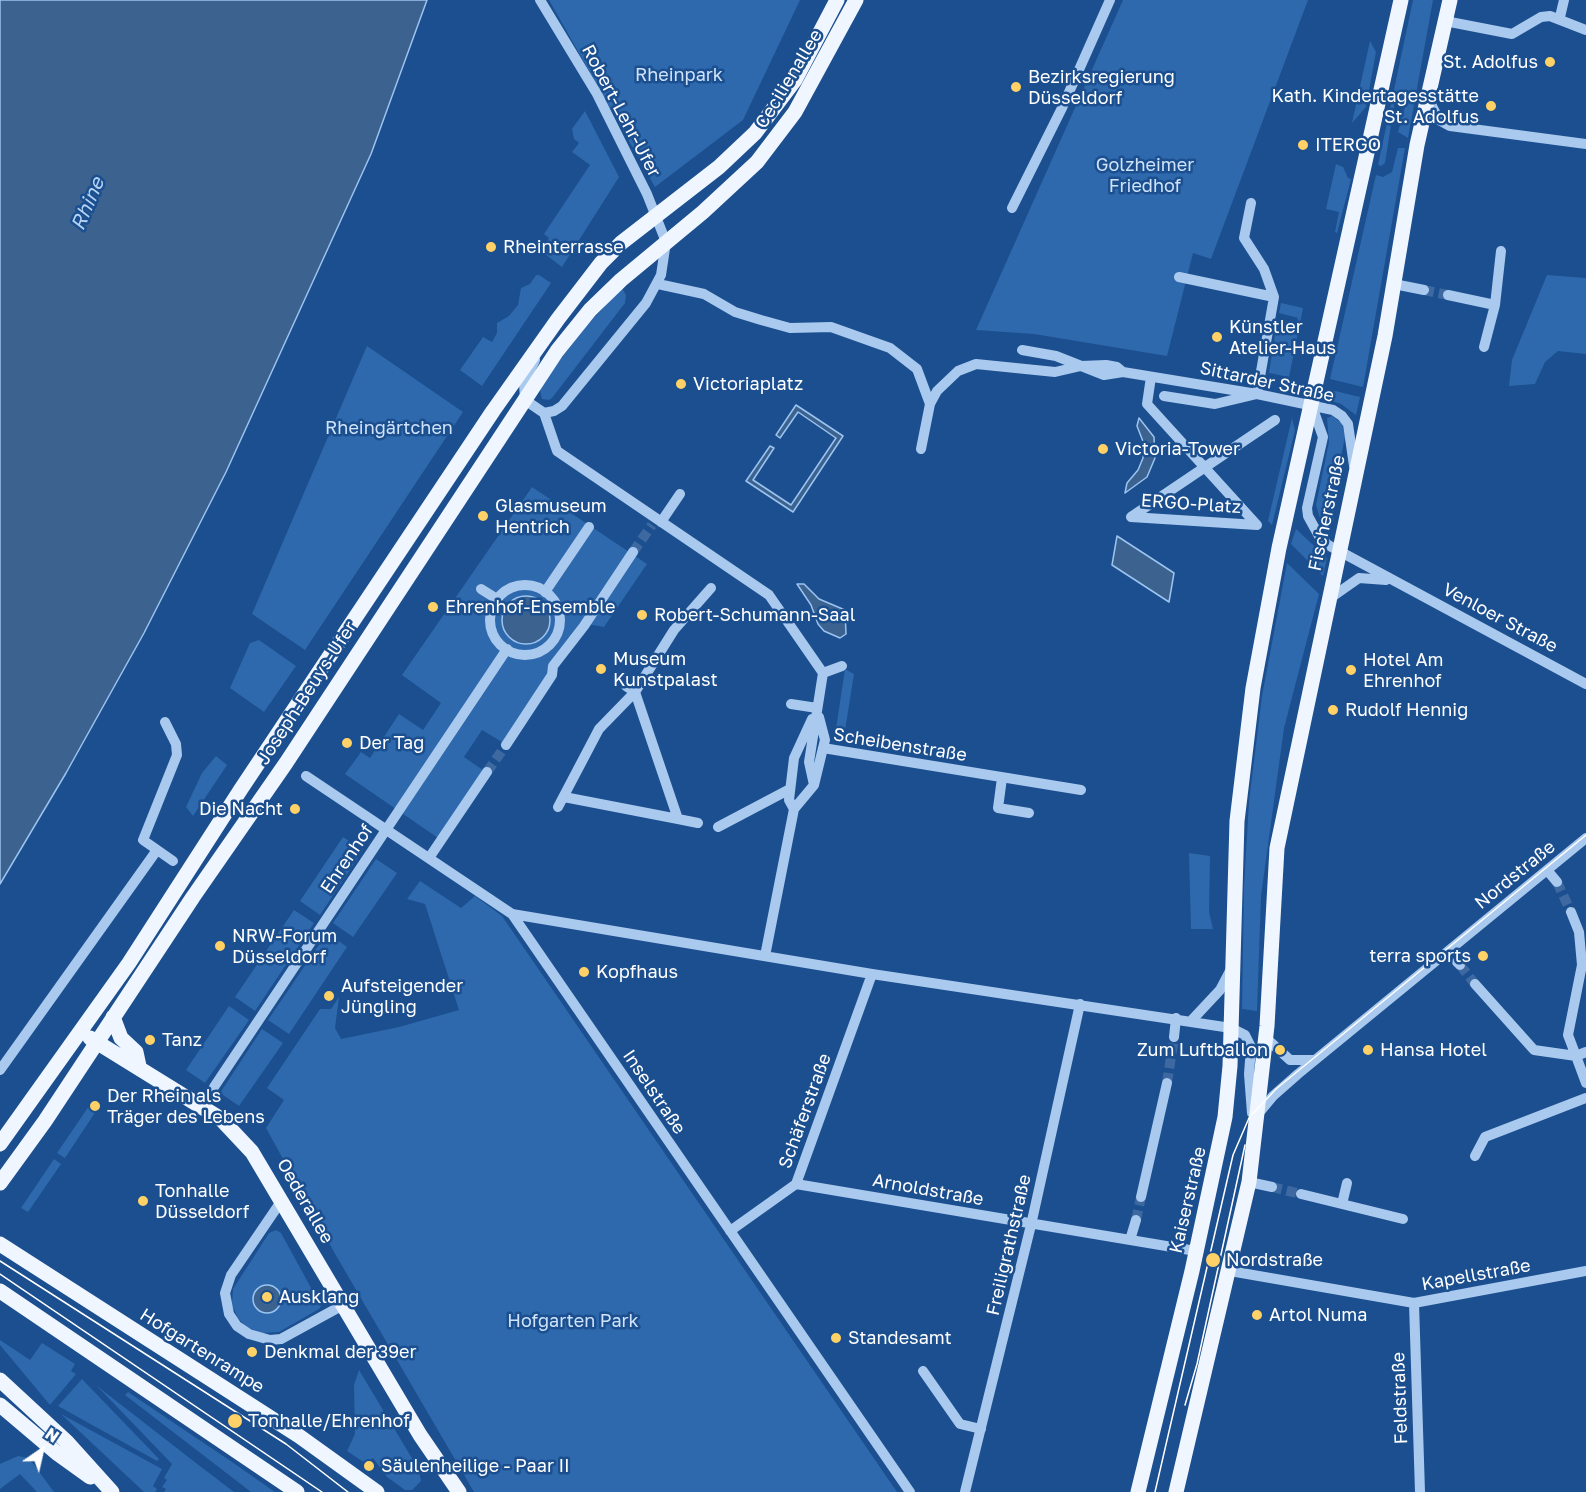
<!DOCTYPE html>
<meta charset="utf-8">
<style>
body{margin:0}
#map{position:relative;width:1586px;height:1492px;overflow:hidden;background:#1b4f8f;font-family:"Golos Text",sans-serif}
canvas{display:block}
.north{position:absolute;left:12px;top:1420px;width:60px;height:60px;-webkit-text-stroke:4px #1b4f8f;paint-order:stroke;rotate:34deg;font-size:16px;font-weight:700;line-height:24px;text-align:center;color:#fff}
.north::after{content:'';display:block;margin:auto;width:21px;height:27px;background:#fff;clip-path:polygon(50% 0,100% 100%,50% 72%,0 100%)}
</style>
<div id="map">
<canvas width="1586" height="1492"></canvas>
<div class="north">N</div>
</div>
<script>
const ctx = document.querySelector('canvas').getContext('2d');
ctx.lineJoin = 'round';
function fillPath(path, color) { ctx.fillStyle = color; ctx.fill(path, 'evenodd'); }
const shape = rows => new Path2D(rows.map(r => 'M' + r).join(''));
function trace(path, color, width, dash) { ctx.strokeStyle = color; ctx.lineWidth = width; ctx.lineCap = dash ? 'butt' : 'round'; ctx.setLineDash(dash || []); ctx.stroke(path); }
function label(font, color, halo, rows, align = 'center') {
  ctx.font = font + ' "Golos Text",sans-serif'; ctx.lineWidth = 5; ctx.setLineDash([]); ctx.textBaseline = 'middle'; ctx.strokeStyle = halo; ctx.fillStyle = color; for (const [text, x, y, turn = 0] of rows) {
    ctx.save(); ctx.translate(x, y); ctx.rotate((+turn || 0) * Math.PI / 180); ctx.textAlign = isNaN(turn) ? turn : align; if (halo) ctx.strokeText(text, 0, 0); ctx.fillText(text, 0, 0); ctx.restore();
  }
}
const green = shape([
 [549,0,800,0,743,120,655,187],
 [1123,0,1308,0,1211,259,1193,253,1167,356,1034,334,976,330],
 [1413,0,1433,0,1408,138,1398,132,1406,103,1395,100,1385,163,1381,166,1378,165],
 [1370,41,1376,52,1366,107,1352,123],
 [585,111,619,177,562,267,541,251,549,238,544,234,590,165,572,152,579,143,574,139,572,129],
 [1398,148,1405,148,1363,387,1330,379,1376,175,1383,177,1392,172],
 [1336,164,1343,167,1348,178,1351,179,1337,233,1335,232,1339,212,1326,209],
 [536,275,539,275,551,283,482,386,460,370,483,337,492,342,497,333,497,323,509,316,518,305,521,288,530,284],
 [1547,275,1586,278,1586,354,1558,351,1545,362,1535,384,1509,386,1512,360],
 [622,288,626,295,625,303,552,398,549,400,542,399,540,390,560,360,588,324],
 [1281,303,1303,308,1289,377,1269,373,1277,321,1296,324,1298,318,1279,313],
 [367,346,463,412,305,650,252,614],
 [1327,389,1360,397,1356,415,1341,404,1326,399],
 [1332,416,1342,423,1345,437,1334,492,1334,521,1327,527,1322,525,1316,505,1329,442,1327,418],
 [1292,418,1295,430,1272,525,1268,521],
 [532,487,647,564,604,627,581,623,502,742,482,730,464,757,483,770,438,838,345,774,361,752,370,758,399,714,423,730,441,703,402,675],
 [1296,529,1327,558,1323,576,1291,544],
 [1287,563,1319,594,1284,728,1261,896,1257,1011,1242,1009,1244,887,1249,802,1262,696],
 [259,640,296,666,264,712,230,688,250,643],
 [845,669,854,674,843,743,834,742],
 [216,756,227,765,193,816,186,807,202,773],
 [343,837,363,850,320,915,300,901],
 [1189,853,1210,856,1209,912,1213,929,1191,929],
 [376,859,397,873,353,937,333,923],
 [420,881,461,908,475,896,502,916,897,1492,474,1492,334,1252,266,1128,284,1100,267,1088,320,1009,331,1009,339,997,335,1028,341,1039,399,1027,459,1010,425,904,407,899],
 [294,910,314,923,255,1011,235,997],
 [327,933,347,947,289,1034,268,1020],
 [229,1006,249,1020,205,1083,186,1070],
 [262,1029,283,1043,239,1106,220,1093],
 [89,1106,96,1111,65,1158,57,1153],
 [54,1159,61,1164,28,1212,21,1208],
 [276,1230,281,1233,321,1306,319,1309,279,1332,262,1333,246,1327,238,1318,232,1305,233,1289,269,1233],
 [0,1340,30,1360,42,1343,75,1364,71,1371,76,1374,50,1405,0,1345],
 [359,1370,419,1470,421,1481,412,1490,405,1490,387,1477,373,1458,365,1463,347,1451,355,1434,354,1385],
 [82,1379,159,1459,157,1461,58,1406],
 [97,1386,196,1463,234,1492,164,1492,166,1489,162,1487,167,1480,164,1478,172,1464],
 [128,1392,232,1462,275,1492,251,1492,125,1395],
 [61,1414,162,1469,153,1486,157,1489,155,1492,144,1492],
 [18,1456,29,1458,54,1492,37,1492,20,1474,0,1489,0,1464]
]);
const water = shape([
 [0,0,427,0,371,154,226,472,144,633,66,773,0,884,0,0],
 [796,405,843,436,793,512,746,481,770,446,774,448,753,480,791,505,836,438,798,412,780,438,776,435,796,405],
 [1139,418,1154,437,1155,458,1147,477,1125,493,1127,483,1138,470,1143,458,1144,444,1137,426,1139,418],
 [1117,536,1174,573,1169,602,1112,565,1117,536],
 [797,584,804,584,819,599,845,610,846,634,840,638,824,631,818,624,811,605,797,584],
 '502 620a24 24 0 1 1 48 0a24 24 0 1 1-48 0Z',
 '253 1299a14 14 0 1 1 28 0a14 14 0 1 1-28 0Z'
]);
const minorTunnel = shape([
 [1424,290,1448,295],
 [633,552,652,525],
 [487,772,506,745],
 [1557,882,1571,912],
 [1460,965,1475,984],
 [1167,1083,1174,1037],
 [1272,1187,1301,1194],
 [1136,1220,1141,1197]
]);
const minor = shape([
 [540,0,597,94,647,194,666,242,661,275,646,303,562,406,554,411,544,413],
 [1560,17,1564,0],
 [1445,21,1512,34,1541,17,1550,16,1586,30],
 [1429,100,1439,120,1450,126,1586,144],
 [1251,203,1244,238,1264,269,1274,297],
 [1012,208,1062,108,1110,0],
 [658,284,704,294,735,312,761,320,790,328,831,327,890,348,917,369,930,404],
 [1394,284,1424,290],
 [1448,295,1495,305],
 [1484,347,1495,305,1501,251],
 [1022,350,1056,356,1104,375,1123,372,1257,394,1333,410,1342,416,1348,424,1354,466],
 [535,360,524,383,525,400,544,413,557,451,769,595,823,673,809,762,814,785],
 [1151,377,1147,404,1257,525],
 [1164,396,1215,404,1257,394,1274,297,1179,277],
 [1312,406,1323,437,1307,508,1308,516,1319,536,1328,545,1586,684],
 [921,449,930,404,937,391,958,371,976,364,1055,372,1081,366,1106,365,1117,367,1123,372],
 [1131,517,1275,420],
 [1131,517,1257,525],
 [661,522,680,494],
 '490 620a35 35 0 1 1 70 0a35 35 0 1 1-70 0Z',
 [481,589,497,599],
 [545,592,589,527],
 [1329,599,1359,578,1386,580],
 [823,673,842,666],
 [626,686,635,692,678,819,698,823],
 [791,704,817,708],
 [819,717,825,740,823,748],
 [165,722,176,744,177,755,143,840,173,861],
 [506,745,552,675,553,666,584,626,633,552],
 [306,776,512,914,910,1492],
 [1002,778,998,808,1029,813],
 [564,797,678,819],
 [558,807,599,729,635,692,674,630,711,588],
 [794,809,789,800,794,758,812,719],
 [718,827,790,789],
 [429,858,487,772],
 [1547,870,1557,882],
 [1571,912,1579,932,1582,965,1568,1035,1576,1056,1586,1052],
 [512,914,872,974,1231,1028,1245,1035,1251,1047,1249,1074,1252,1113],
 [765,956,794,809,814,785,823,748,1081,790],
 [1457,962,1460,965],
 [1475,984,1534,1050,1576,1056,1586,1083],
 [1191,1021,1220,990,1231,969],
 [1174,1037,1176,1018],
 [1266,1038,1290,1060,1315,1060],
 [0,1070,157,850],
 [214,1087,507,649],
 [1258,1114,1273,1096,1298,1074,1586,838],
 [1475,1156,1485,1137,1586,1098],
 [1249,1182,1272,1187],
 [796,1184,1196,1251],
 [1301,1194,1403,1219],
 [1141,1197,1167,1083],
 [282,1200,231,1275,225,1293,229,1314,237,1326,249,1334,270,1340,281,1339,343,1305],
 [1342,1204,1347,1183],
 [730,1231,796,1184,872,974],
 [1130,1240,1136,1220],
 [1230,1271,1414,1303,1586,1271],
 [1414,1303,1420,1492],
 [923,1371,960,1424,981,1429],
 [965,1492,1031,1225,1080,1004]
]);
const major = shape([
 [113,1017,121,1038,136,1052,139,1066],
 [90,1038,221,1119,252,1152,420,1435,459,1492],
 [0,1144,129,963,241,789,493,411,558,319,601,263,621,243,719,167,755,133,795,80,837,0],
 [0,1183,45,1121,193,897,286,763,557,351,590,310,621,280,703,212,757,162,795,112,856,0],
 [0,1244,299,1436,377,1492],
 [0,1291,297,1492],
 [0,1380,67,1442,112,1492],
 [0,1405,58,1454,90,1477],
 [1138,1492,1192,1271,1225,1117,1230,1066,1237,821,1253,688,1279,548,1401,0],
 [1176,1492,1249,1182,1267,1026,1277,848,1385,336,1417,145,1450,0]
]);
const tram = shape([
 [0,1261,286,1444,348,1492],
 [0,1274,322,1492],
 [1185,1405,1197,1364,1245,1145],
 [1155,1492,1233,1155,1249,1118,1276,1089,1586,835]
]);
const markers = [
 [1550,62,6,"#ffd166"],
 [1016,87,6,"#ffd166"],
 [1491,106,6,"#ffd166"],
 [1303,145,6,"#ffd166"],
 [491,247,6,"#ffd166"],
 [1217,337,6,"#ffd166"],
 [681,384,6,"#ffd166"],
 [1103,449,6,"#ffd166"],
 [483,516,6,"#ffd166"],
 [433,607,6,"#ffd166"],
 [642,615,6,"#ffd166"],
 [601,669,6,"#ffd166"],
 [1351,670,6,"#ffd166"],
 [1333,710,6,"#ffd166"],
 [347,743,6,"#ffd166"],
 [295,809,6,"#ffd166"],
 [220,946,6,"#ffd166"],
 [1483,956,6,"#ffd166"],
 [584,972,6,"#ffd166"],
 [329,996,6,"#ffd166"],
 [150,1040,6,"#ffd166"],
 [1280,1050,6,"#ffd166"],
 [1368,1050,6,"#ffd166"],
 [95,1106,6,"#ffd166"],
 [143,1201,6,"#ffd166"],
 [1213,1260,8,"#ffd166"],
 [267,1297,6,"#ffd166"],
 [1257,1315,6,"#ffd166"],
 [836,1338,6,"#ffd166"],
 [252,1352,6,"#ffd166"],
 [235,1421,8,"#ffd166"],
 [369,1466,6,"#ffd166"]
];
const poiNames = [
 ["St. Adolfus",1538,62,"right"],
 ["Bezirksregierung",1028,77],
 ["Düsseldorf",1028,98],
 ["Kath. Kindertagesstätte",1479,96,"right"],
 ["St. Adolfus",1479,117,"right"],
 ["ITERGO",1315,145],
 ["Rheinterrasse",503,247],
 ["Künstler",1229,327],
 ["Atelier-Haus",1229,348],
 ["Victoriaplatz",693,384],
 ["Victoria-Tower",1115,449],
 ["Glasmuseum",495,506],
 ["Hentrich",495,527],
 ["Ehrenhof-Ensemble",445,607],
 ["Robert-Schumann-Saal",654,615],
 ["Museum",613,659],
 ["Kunstpalast",613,680],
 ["Hotel Am",1363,660],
 ["Ehrenhof",1363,681],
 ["Rudolf Hennig",1345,710],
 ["Der Tag",359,743],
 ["Die Nacht",283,809,"right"],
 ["NRW-Forum",232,936],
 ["Düsseldorf",232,957],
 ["terra sports",1471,956,"right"],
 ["Kopfhaus",596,972],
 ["Aufsteigender",341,986],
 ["Jüngling",341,1007],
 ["Tanz",162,1040],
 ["Zum Luftballon",1268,1050,"right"],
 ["Hansa Hotel",1380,1050],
 ["Der Rhein als",107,1096],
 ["Träger des Lebens",107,1117],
 ["Tonhalle",155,1191],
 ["Düsseldorf",155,1212],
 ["Nordstraße",1226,1260],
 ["Ausklang",279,1297],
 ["Artol Numa",1269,1315],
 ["Standesamt",848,1338],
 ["Denkmal der 39er",264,1352],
 ["Tonhalle/Ehrenhof",248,1421],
 ["Säulenheilige - Paar II",381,1466]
];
const parkNames = [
 ["Rheinpark",679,75],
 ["Golzheimer",1145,165],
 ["Friedhof",1145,186],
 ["Rheingärtchen",389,428],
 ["Hofgarten Park",573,1321]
];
const streetNames = [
 ["Cecilienallee",789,79,-59],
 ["Robert-Lehr-Ufer",621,111,62],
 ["Sittarder Straße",1267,382,12],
 ["ERGO-Platz",1191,504,4],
 ["Fischerstraße",1327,513,-78],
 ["Venloer Straße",1500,618,28],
 ["Joseph-Beuys-Ufer",307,693,-57],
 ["Scheibenstraße",900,745,9],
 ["Ehrenhof",347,859,-56],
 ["Nordstraße",1515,875,-39],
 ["Inselstraße",654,1092,56],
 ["Schäferstraße",805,1111,-70],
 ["Arnoldstraße",928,1190,10],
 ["Kaiserstraße",1188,1200,-77],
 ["Oederallee",305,1201,60],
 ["Freiligrathstraße",1009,1245,-77],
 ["Kapellstraße",1476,1275,-10],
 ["Hofgartenrampe",202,1351,32],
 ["Feldstraße",1400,1398,-92]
];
const waterNames = [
 ["Rhine",88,204,-67]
];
fillPath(green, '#2e69ad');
fillPath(water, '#3c6290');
trace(water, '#9cc4f0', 1.5);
trace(minorTunnel, '#3d69a0', 10, [10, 5]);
trace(minor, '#a9c9ee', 10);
trace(major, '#f0f6ff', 15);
trace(tram, '#fff', 1.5);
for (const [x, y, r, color] of markers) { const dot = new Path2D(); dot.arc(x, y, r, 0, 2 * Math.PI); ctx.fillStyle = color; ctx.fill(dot); trace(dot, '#1b4f8f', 2); }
label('18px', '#fff', '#1b4f8f', poiNames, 'left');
label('18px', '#cfe3fa', '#1b4f8f', parkNames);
label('18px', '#fff', '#1b4f8f', streetNames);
label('italic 20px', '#b5d3f5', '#1b4f8f', waterNames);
</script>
